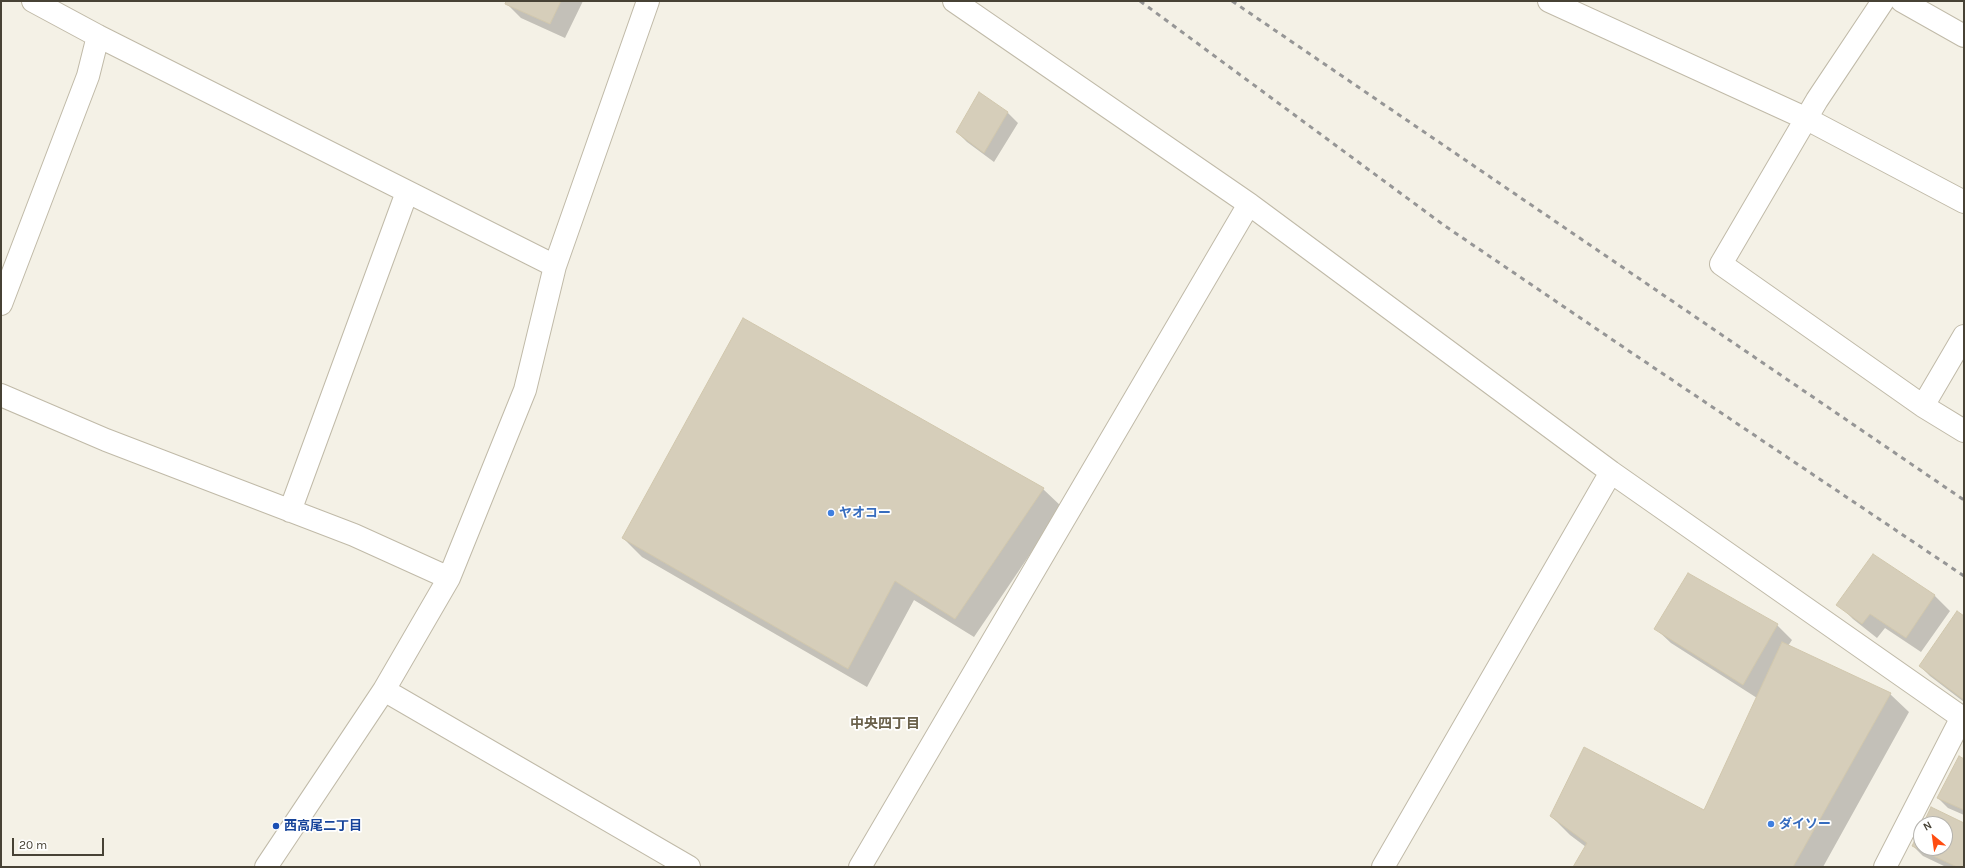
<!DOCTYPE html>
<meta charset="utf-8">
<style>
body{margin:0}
#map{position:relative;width:1965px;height:868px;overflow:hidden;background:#f4f1e6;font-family:Karla,sans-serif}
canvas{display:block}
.frame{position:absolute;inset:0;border:2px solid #474235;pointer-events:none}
.north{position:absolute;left:1913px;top:816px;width:40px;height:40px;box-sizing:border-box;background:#fff;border:1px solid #b5b3ae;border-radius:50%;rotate:331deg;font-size:11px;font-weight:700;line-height:16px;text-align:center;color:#474235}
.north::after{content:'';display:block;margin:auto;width:14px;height:18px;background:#ff4d11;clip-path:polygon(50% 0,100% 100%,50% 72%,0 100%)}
.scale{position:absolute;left:12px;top:838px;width:92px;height:18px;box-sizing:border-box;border:2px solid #474235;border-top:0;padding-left:5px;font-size:12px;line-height:14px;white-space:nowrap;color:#474235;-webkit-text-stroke:3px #fff;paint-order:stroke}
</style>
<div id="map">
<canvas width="1965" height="868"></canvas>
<div class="frame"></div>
<div class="north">N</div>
<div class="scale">20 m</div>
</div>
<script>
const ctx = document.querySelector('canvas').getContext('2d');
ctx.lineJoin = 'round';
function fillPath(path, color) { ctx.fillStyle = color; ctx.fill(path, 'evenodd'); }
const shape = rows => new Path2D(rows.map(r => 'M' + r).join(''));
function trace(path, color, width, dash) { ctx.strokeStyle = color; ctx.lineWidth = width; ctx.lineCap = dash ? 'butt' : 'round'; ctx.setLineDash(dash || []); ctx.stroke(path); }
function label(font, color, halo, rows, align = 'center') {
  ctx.font = font + ' Karla,"Noto Sans JP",sans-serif'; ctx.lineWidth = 3.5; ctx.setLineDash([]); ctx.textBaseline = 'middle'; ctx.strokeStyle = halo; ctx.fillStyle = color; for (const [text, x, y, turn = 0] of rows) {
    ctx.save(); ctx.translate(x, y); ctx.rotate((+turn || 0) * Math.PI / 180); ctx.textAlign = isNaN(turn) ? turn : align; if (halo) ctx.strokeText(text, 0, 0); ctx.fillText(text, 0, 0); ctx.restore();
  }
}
const shadow = shape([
 [508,1,583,1,565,38,521,18,506,3],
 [980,93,1008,113,1018,123,994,162,967,142,957,132],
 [1043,489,1062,507,974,637,914,600,867,687,642,557,623,538],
 [1873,556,1935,596,1950,611,1921,652,1885,628,1877,638,1853,619,1838,604],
 [1964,617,1964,702,1930,676,1920,666],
 [1777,625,1792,640,1788,646,1890,694,1909,712,1823,867,1574,867,1586,847,1570,835,1551,816,1704,811,1757,698,1671,643,1656,629],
 [1964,760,1964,815,1948,808,1938,798],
 [1924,824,1964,824,1964,867,1946,867,1923,856,1913,846,1921,830,1921,848,1945,848,1945,824]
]);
const building = shape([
 [506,1,561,1,550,24,505,4,506,1],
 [979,92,1008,112,984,153,956,132,979,92],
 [743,318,1044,488,955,619,895,581,848,669,622,538,743,318],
 [1873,554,1935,595,1906,638,1870,614,1862,624,1836,605,1873,554],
 [1688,573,1778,624,1743,685,1654,629,1688,573],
 [1957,611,1964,616,1964,700,1919,666,1957,611],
 [1782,642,1891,693,1793,867,1573,867,1587,843,1550,816,1584,747,1704,810,1782,642],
 [1959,756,1964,759,1964,810,1937,798,1959,756],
 [1931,807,1964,823,1964,867,1957,867,1912,846,1921,828,1921,848,1945,848,1945,824,1923,824,1931,807]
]);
const minor = shape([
 [33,1,98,36,555,266],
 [954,1,1249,204,1611,472,1964,719],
 [1549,1,1807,119,1964,202],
 [1883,1,1817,100,1721,264,1923,406,1964,431],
 [1902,1,1964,36],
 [1,304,88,76,98,36],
 [1,395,106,440,354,535,449,578],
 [1923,406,1964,336],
 [290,511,407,192],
 [384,690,689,867],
 [266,867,384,690,449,578,525,390,555,266,648,1],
 [860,867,1249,204],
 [1383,867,1611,472],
 [1885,867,1962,717]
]);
const rail = shape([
 [1140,1,1445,226,1632,353,1964,576],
 [1232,1,1964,500]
]);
const markers = [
 [831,513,4,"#3f7fe0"],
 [1771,824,4,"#3f7fe0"],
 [276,826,4,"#1a4fb4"]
];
const shopNames = [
 ["ヤオコー",839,513],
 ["ダイソー",1779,824]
];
const transitNames = [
 ["西高尾二丁目",284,826]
];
const neighbourhoodNames = [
 ["中央四丁目",885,724]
];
fillPath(shadow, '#0003');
fillPath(building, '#d6ceba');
trace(building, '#d1c7ad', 1);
trace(minor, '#c0baa8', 24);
trace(minor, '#fff', 22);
trace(rail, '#969696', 3, [5, 5]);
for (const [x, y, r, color] of markers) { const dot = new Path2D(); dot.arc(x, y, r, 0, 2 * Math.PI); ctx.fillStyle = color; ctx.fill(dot); trace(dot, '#fff', 1.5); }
label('bold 13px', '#366cbe', '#fff', shopNames, 'left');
label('bold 13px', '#164399', '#fff', transitNames, 'left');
label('bold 14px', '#6a614b', '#fff', neighbourhoodNames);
</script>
